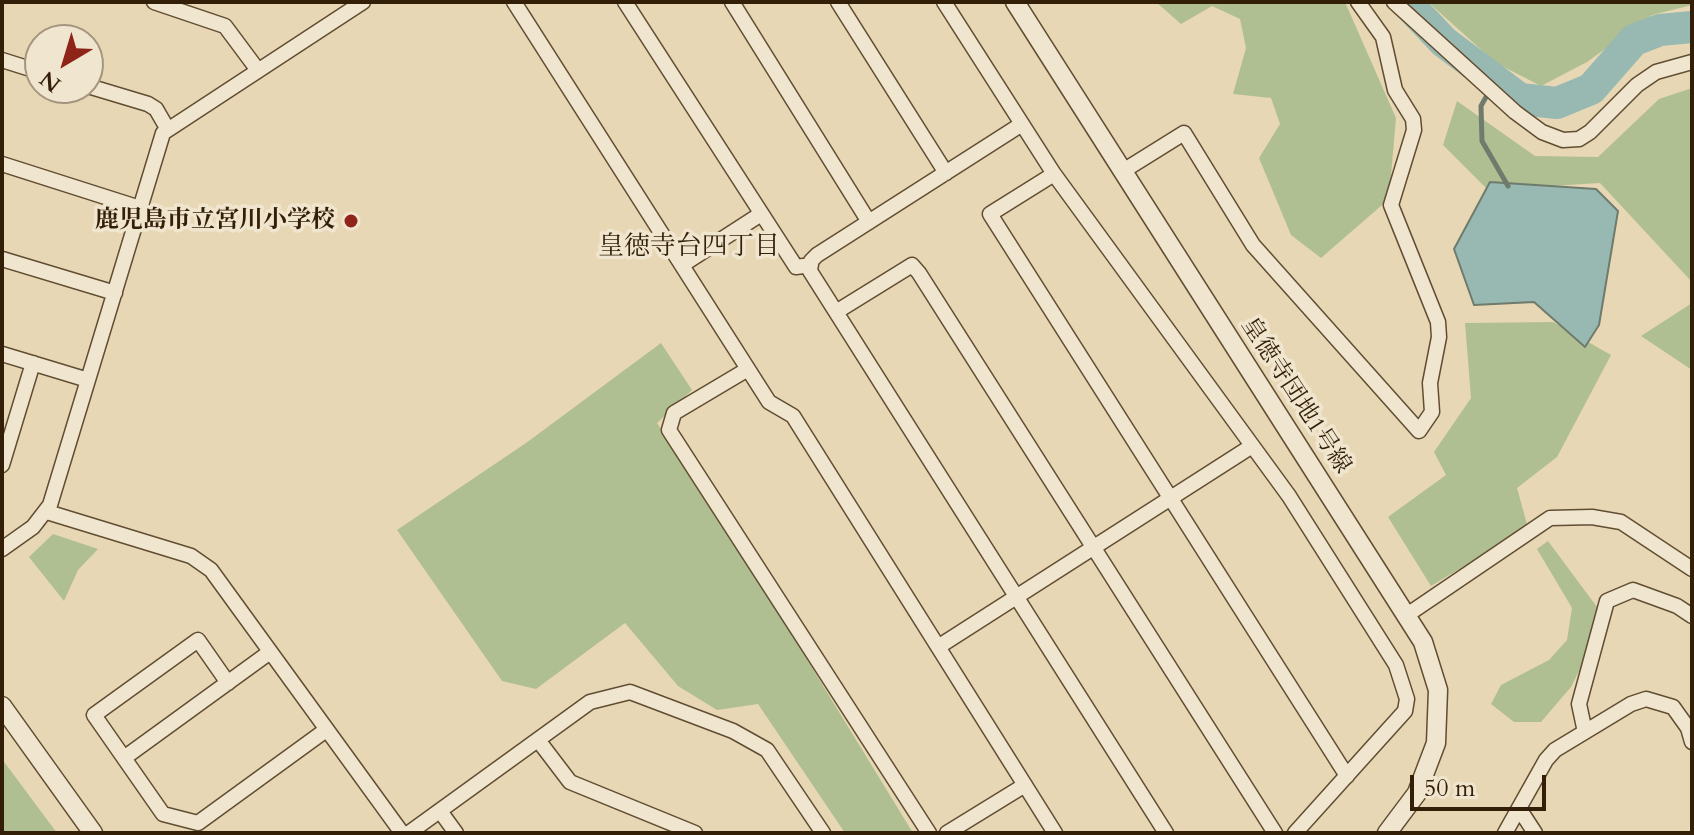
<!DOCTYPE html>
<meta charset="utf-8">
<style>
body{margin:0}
#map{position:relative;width:1694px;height:835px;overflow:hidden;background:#e8d7b4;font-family:Cardo,serif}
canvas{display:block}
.frame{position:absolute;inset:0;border:4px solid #331f07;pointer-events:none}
.north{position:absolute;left:24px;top:24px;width:80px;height:80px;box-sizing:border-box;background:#f0e5ce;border:2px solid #a4967e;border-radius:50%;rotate:218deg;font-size:22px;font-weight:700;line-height:32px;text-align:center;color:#331f07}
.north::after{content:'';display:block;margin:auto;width:28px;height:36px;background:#8f2418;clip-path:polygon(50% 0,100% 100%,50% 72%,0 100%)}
.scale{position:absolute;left:1410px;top:775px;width:136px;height:36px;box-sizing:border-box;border:4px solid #331f07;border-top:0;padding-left:10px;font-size:24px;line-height:28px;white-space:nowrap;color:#331f07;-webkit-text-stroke:6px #f0e5ce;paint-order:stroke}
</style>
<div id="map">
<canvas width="1694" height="835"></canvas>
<div class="frame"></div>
<div class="north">N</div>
<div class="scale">50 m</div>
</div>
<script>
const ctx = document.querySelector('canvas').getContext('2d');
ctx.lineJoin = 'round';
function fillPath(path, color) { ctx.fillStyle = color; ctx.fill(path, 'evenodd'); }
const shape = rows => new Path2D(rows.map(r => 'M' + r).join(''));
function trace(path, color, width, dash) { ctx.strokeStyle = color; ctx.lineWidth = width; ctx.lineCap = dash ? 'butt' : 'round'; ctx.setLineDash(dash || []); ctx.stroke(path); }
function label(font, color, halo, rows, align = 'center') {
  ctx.font = font + ' Cardo,"Noto Serif JP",serif'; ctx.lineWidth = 7; ctx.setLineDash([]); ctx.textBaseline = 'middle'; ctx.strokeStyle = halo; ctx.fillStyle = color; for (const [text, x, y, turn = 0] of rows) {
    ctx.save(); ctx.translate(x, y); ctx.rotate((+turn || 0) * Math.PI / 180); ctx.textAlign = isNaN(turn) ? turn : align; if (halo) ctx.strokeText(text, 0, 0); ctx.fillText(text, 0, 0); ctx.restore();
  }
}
const green = shape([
 [1156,2,1345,2,1396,118,1389,199,1321,258,1291,235,1259,158,1280,124,1271,98,1233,94,1246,48,1240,19,1212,6,1181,24],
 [1428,2,1692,2,1692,5,1652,15,1587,62,1541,86,1496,63],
 [1692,88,1692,282,1600,183,1488,190,1443,145,1457,101,1535,156,1598,157,1659,99],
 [1692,303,1692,370,1641,336],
 [1553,322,1611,355,1557,457,1517,488,1528,528,1431,586,1388,517,1446,475,1434,452,1471,398,1465,323],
 [661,343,692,390,657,423,737,545,913,833,845,833,758,704,717,710,678,686,625,623,536,689,502,681,397,530,526,443],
 [53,534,98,549,78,570,64,601,29,557],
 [1548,541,1600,611,1591,647,1571,687,1541,722,1514,722,1491,704,1501,685,1549,660,1567,640,1572,608,1537,549],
 [2,759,57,833,2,833]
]);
const water = shape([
 [1490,182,1596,189,1618,211,1599,325,1585,347,1534,302,1474,305,1454,249,1490,182]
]);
const stream = shape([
 [1495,81,1481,106,1482,141,1508,186]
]);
const river = shape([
 [1406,2,1444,42,1520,99,1557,103,1591,89,1634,40,1660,30,1692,27]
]);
const minor = shape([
 [154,2,225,26,257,69],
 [514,2,769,402,793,416,1055,833],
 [625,2,796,267,811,265],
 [732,2,869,222],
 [838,2,946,173],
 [944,2,1054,174,1289,496,1396,665,1407,699,1405,711,1295,833],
 [1394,2,1515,112,1542,132,1563,140,1579,139,1590,132,1637,85,1656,72,1692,62],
 [2,60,40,72],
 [88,86,148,104,156,109,167,128],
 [1022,124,817,255,811,261,810,271,1166,833],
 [2,164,140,208],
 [1123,171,1184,133,1253,245,1419,431,1432,412,1430,383,1439,337,1438,322,1391,205,1414,130,1413,119,1395,90,1383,37,1358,2],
 [1054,174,990,214,1347,776],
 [2,259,115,293],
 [682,265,761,214],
 [836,312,912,265,919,273,1275,833],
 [2,354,88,380],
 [748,369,674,413,669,430,929,833],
 [2,465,33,363],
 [47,512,191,556,211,570,402,833],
 [2,549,33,527,50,505,163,133,363,2],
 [1407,615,1550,518,1592,517,1621,522,1692,569],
 [938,647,1252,446],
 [228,683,198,640,94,715,163,814,198,823,326,730],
 [1585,732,1579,704,1607,601,1633,590,1677,606,1692,616],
 [538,740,570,782,695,833],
 [124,758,270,652],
 [1520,810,1535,833],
 [440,811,456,833],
 [409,833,590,702,630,692,733,731,767,750,823,833],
 [947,833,1025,785],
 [1505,833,1546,760,1555,750,1631,704,1646,699,1673,707,1688,728,1692,742]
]);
const tertiary = shape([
 [1015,2,1423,642,1438,690,1436,743,1417,793,1387,833],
 [2,706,93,833]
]);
const markers = [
 [351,221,8,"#8f2418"]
];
const poiNames = [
 ["鹿児島市立宮川小学校",335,221]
];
const streetNames = [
 ["皇徳寺団地1号線",1295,396,57]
];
const neighbourhoodNames = [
 ["皇徳寺台四丁目",689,248]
];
fillPath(green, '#b0bf91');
fillPath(water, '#97b9b1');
trace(water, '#6f7b6d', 2);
trace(stream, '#6f7b6d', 5);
trace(river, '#97b9b1', 32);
trace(minor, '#604d32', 17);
trace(tertiary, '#604d32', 21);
trace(minor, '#f0e5ce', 14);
trace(tertiary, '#f0e5ce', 18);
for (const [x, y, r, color] of markers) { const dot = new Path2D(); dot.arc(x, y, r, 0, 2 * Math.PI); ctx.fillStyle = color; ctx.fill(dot); trace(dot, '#f0e5ce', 3); }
label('bold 24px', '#331f07', '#f0e5ce', poiNames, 'right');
label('24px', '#331f07', '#f0e5ce', streetNames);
label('26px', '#331f07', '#f0e5ce', neighbourhoodNames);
</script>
